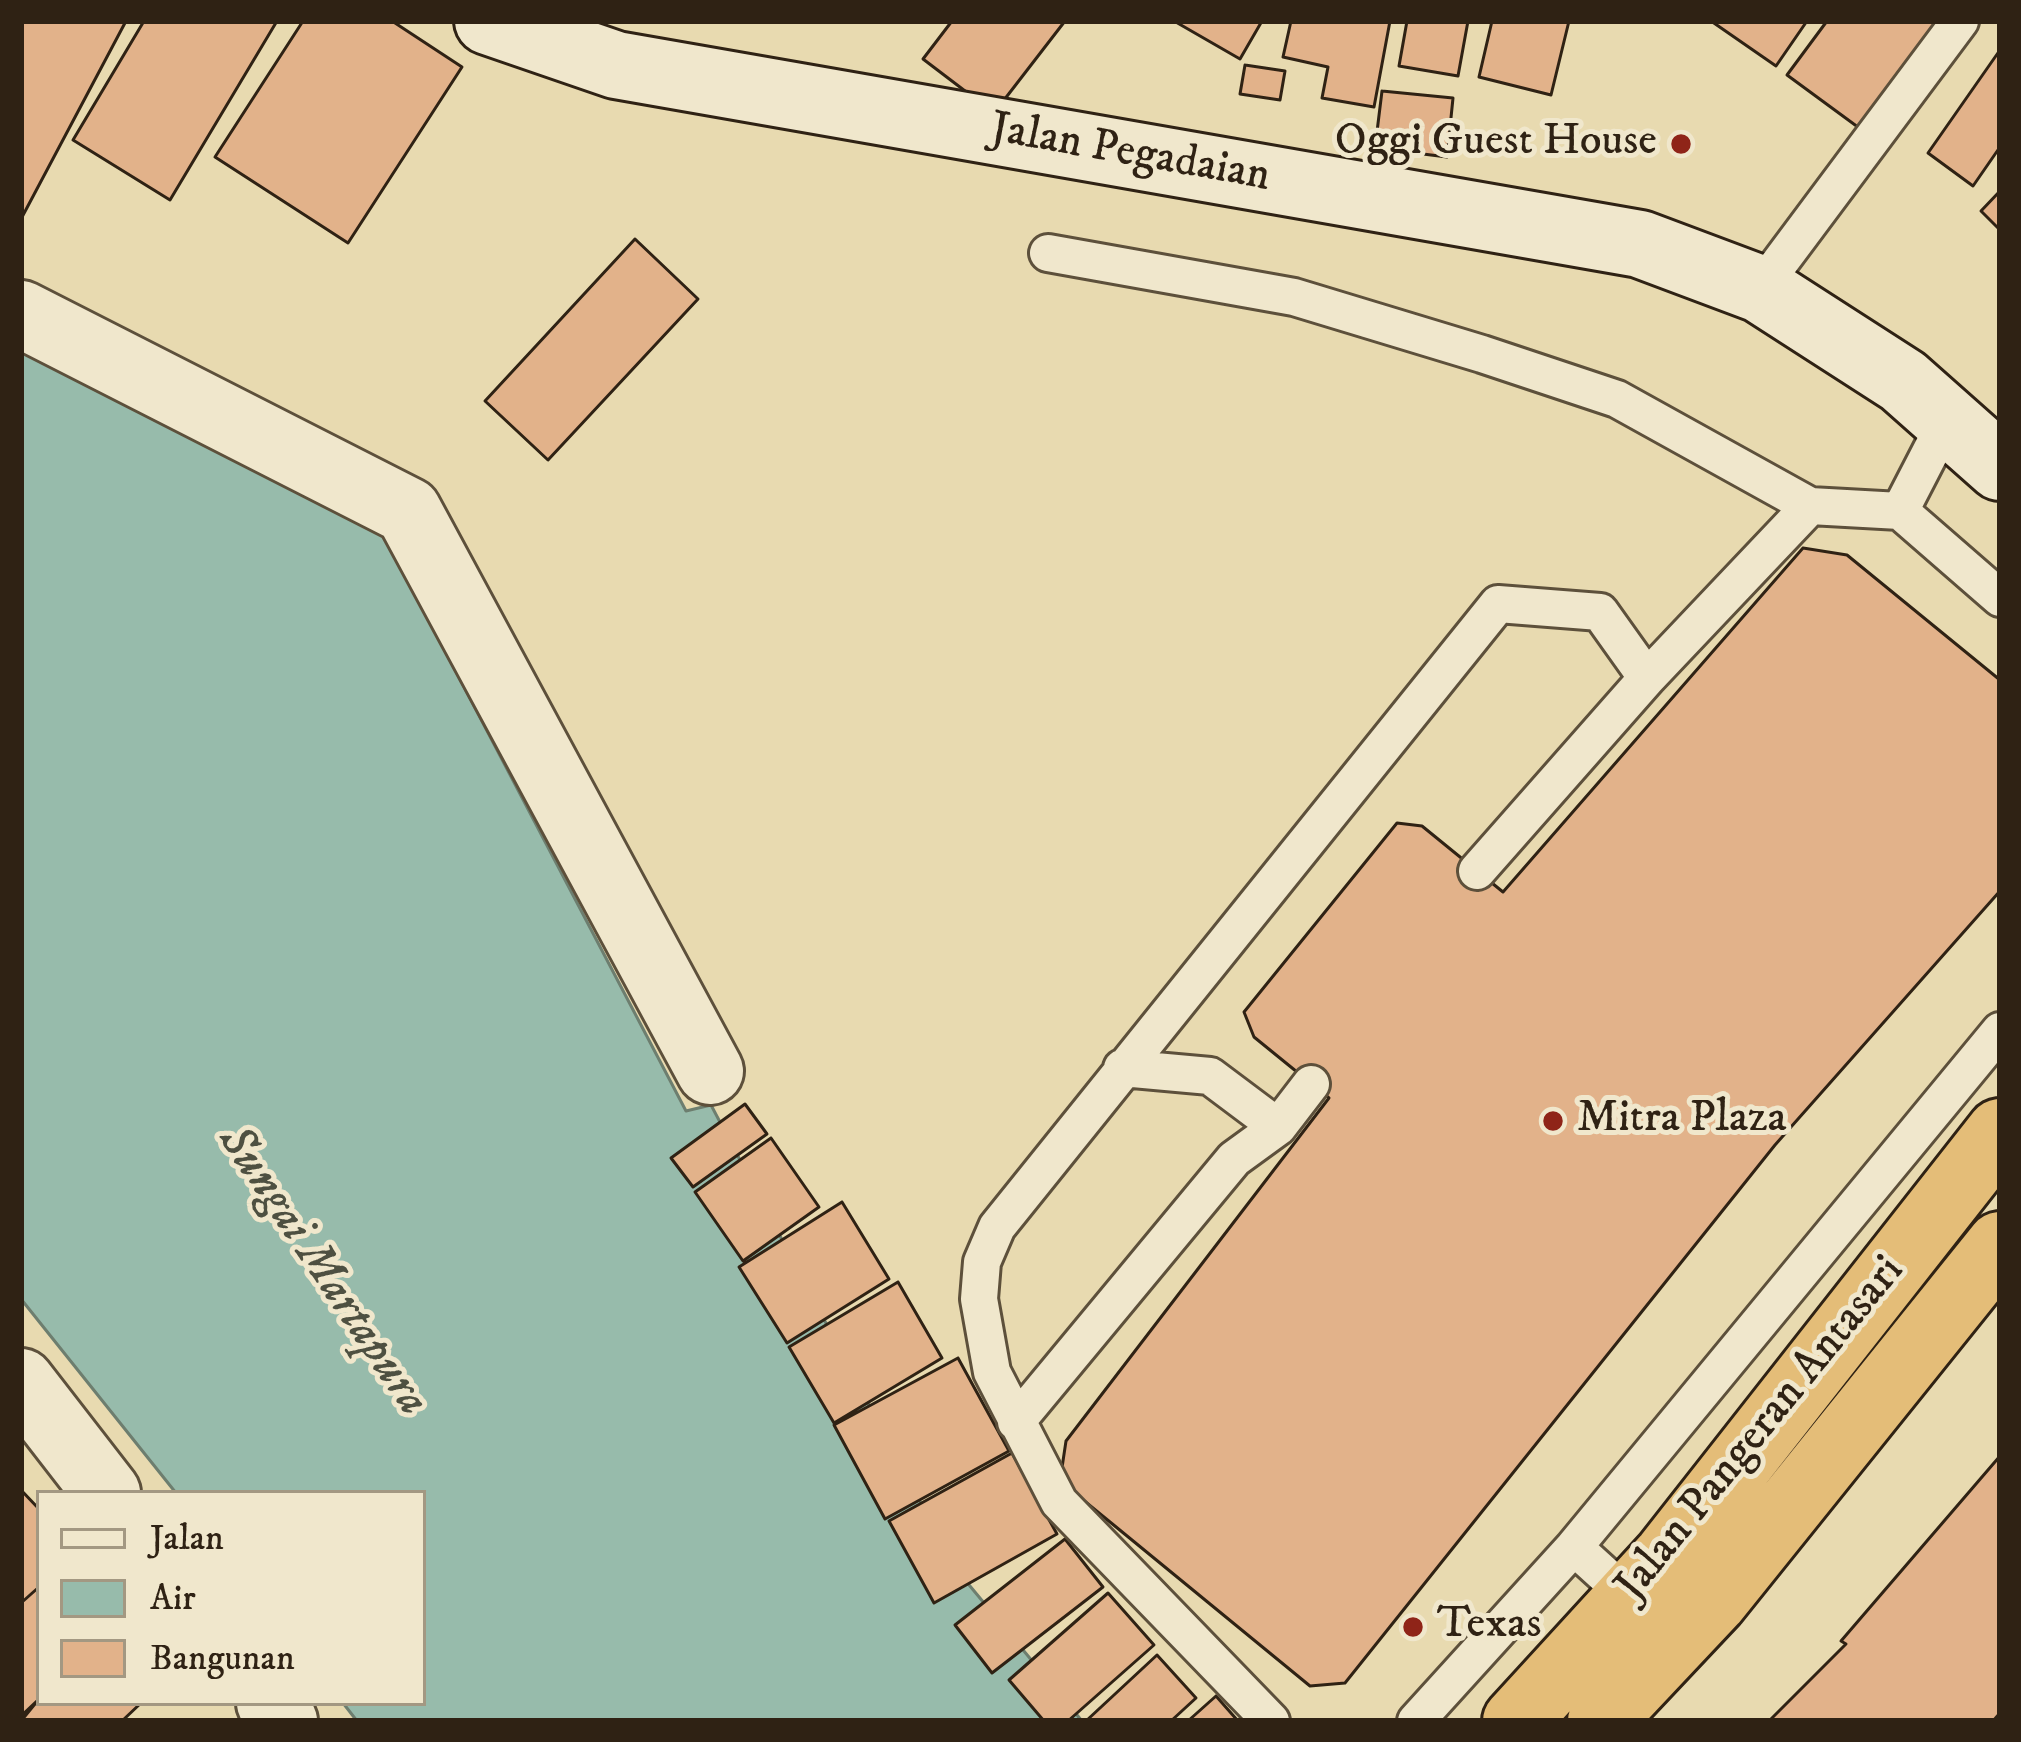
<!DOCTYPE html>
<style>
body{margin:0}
#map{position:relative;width:2021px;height:1742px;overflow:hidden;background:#e8dab0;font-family:"IM FELL DW Pica",serif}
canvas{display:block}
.frame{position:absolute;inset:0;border:24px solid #2f2214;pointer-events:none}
.legend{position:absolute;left:36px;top:1490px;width:390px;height:216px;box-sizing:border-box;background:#f0e7cc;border:3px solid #a39882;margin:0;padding:15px 21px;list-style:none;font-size:36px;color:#2f2214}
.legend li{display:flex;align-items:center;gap:24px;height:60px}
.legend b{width:60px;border:3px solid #a39882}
</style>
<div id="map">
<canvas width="2021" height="1742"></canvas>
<div class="frame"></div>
<ul class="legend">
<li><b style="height:15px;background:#f0e7cc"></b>Jalan</li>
<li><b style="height:33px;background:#97bbab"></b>Air</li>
<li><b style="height:33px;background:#e2b28a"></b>Bangunan</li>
</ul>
</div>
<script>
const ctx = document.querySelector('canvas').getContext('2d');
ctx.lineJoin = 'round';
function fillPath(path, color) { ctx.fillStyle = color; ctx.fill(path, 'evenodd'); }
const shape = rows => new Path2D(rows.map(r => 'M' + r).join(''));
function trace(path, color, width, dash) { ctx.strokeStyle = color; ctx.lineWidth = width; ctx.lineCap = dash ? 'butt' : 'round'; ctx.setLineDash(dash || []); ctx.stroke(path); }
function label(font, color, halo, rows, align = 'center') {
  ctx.font = font + ' "IM FELL DW Pica",serif'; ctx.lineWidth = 10; ctx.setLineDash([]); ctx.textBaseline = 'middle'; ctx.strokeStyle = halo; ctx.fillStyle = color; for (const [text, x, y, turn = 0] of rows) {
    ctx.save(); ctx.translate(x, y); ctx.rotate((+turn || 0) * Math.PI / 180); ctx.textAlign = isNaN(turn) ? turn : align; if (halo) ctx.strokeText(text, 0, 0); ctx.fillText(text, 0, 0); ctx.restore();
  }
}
const water = shape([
 [21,345,384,534,686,1111,711,1105,955,1568,1082,1721,357,1721,343,1703,423,1703,423,1493,176,1493,21,1299,21,345]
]);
const building = shape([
 [21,21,126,21,21,219,21,21],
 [144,21,277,21,170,200,73,140,144,21],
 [303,21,392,21,462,67,348,243,215,157,303,21],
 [952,21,1065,21,994,113,923,59,952,21],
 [1174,21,1262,21,1240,59,1174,21],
 [1291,21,1390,21,1374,107,1322,98,1328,67,1283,57,1291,21],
 [1407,21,1468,21,1458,76,1399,66,1407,21],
 [1492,21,1569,21,1551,95,1479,77,1492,21],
 [1711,21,1807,21,1776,66,1711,21],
 [1827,21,1948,21,1866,133,1787,75,1827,21],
 [2000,50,2000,147,1973,186,1928,153,2000,50],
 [1245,65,1285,71,1280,100,1240,94,1245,65],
 [1382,91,1453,98,1447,157,1375,148,1382,91],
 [2000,191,2000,230,1981,211,2000,191],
 [635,239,698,299,548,460,485,401,635,239],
 [1803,548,1847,555,2000,680,2000,891,1775,1145,1345,1683,1310,1686,1060,1481,1066,1441,1329,1098,1254,1037,1244,1012,1397,823,1422,826,1503,892,1803,548],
 [745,1104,767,1134,693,1187,671,1158,745,1104],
 [771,1138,819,1207,743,1261,695,1192,771,1138],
 [842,1202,889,1279,787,1343,739,1267,842,1202],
 [898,1282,942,1358,834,1423,789,1347,898,1282],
 [958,1358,1009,1451,885,1519,834,1425,958,1358],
 [1012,1453,1057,1534,934,1603,889,1521,1012,1453],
 [2000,1456,2000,1713,1993,1721,1769,1721,1846,1644,1841,1641,2000,1456],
 [21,1490,39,1509,39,1587,21,1603,21,1490],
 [1065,1539,1103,1587,992,1673,955,1625,1065,1539],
 [39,1587,39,1699,21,1716,21,1603,39,1587],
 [1108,1593,1154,1645,1068,1721,1044,1721,1009,1680,1108,1593],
 [1157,1655,1196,1698,1171,1721,1086,1721,1157,1655],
 [1216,1696,1238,1721,1188,1721,1216,1696],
 [39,1699,39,1703,141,1703,122,1721,21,1721,39,1699]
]);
const lane = shape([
 [1048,253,1294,297,1482,354,1617,399,1810,506],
 [1760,289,1960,21],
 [1900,511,2000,598],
 [1477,871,1647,678],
 [1122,1068,1210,1076,1278,1127,1311,1084],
 [1016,1422,1234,1159,1278,1127],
 [1574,1547,2000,1031],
 [1271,1721,1059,1502,992,1372,979,1299,982,1262,997,1227,1498,604,1600,612,1647,678,1810,506,1900,511,1948,418],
 [1416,1721,1574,1547,1629,1597]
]);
const street = shape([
 [21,314,408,511,710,1071],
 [21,1382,107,1493],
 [270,1703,284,1721]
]);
const secondary = shape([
 [488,21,616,65,1640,244,1760,289,1903,381,2000,467]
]);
const highway = shape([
 [1516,1721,1667,1556,2000,1132],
 [1601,1721,1714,1601,2000,1245]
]);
const markers = [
 [1681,144,12,"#8f2418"],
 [1553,1121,12,"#8f2418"],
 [1413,1627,12,"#8f2418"]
];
const poiNames = [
 ["Oggi Guest House",1657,144,"right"],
 ["Mitra Plaza",1577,1121],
 ["Texas",1437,1627]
];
const streetNames = [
 ["Jalan Pegadaian",1130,155,10],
 ["Jalan Pangeran Antasari",1762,1430,-51]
];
const waterNames = [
 ["Sungai Martapura",321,1272,56]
];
fillPath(water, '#97bbab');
trace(water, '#6d7e6f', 3);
fillPath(building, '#e2b28a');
trace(building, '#2f2214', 3);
trace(lane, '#5d503b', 42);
trace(street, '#5d503b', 72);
trace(secondary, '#2f2214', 72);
trace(highway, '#2f2214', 72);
trace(lane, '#f0e7cc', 36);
trace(street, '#f0e7cc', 66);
trace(secondary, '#f0e7cc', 66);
trace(highway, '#e4bd78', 66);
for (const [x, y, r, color] of markers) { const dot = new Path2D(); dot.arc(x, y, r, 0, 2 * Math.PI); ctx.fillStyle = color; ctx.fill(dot); trace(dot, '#f0e7cc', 4.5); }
label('45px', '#2f2214', '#f0e7cc', poiNames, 'left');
label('45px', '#2f2214', '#f0e7cc', streetNames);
label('italic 48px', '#4e5041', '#f0e7cc', waterNames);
</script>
